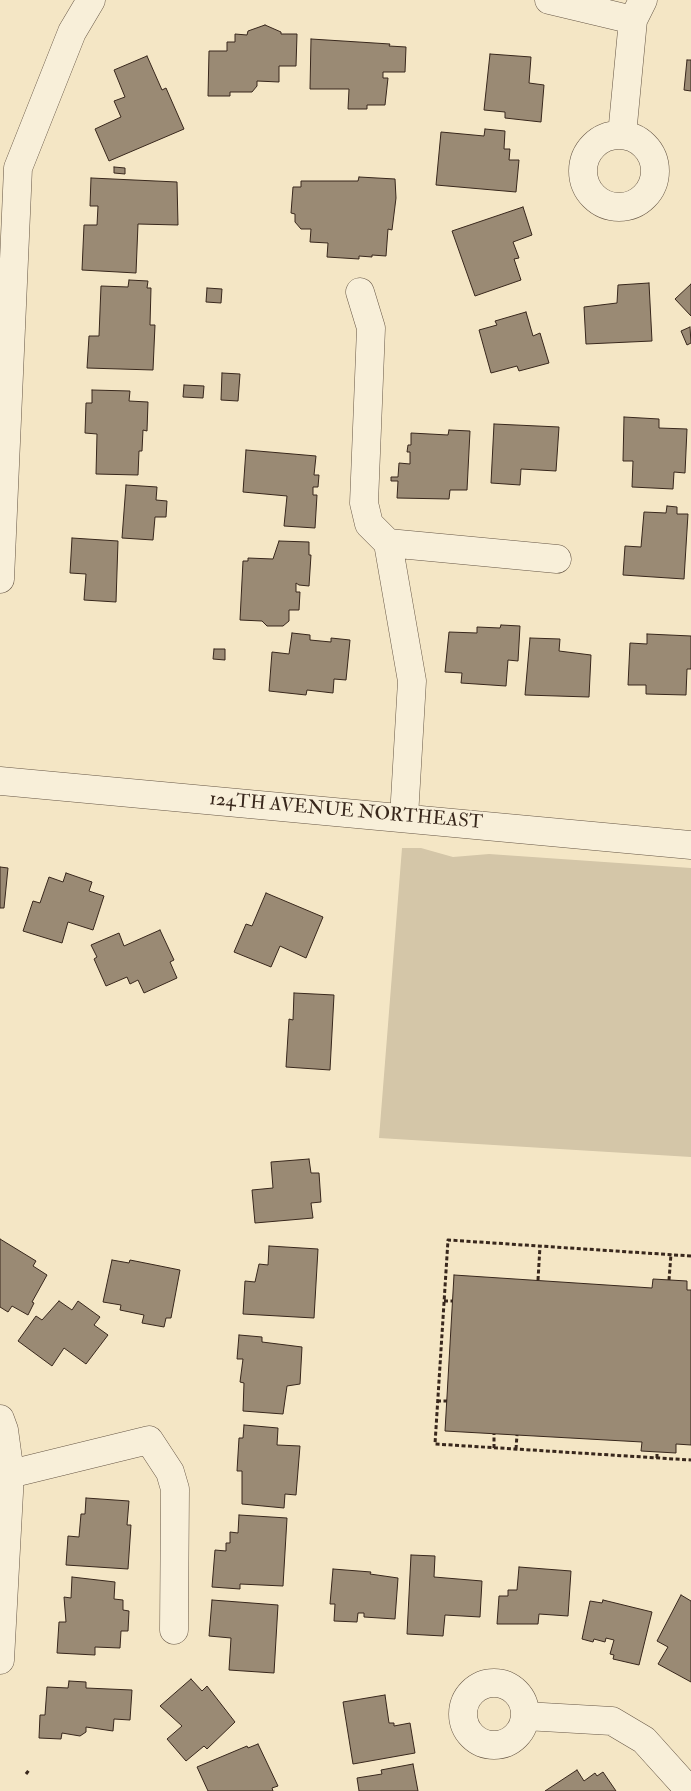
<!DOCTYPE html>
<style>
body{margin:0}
canvas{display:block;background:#f4e6c5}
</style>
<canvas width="691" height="1791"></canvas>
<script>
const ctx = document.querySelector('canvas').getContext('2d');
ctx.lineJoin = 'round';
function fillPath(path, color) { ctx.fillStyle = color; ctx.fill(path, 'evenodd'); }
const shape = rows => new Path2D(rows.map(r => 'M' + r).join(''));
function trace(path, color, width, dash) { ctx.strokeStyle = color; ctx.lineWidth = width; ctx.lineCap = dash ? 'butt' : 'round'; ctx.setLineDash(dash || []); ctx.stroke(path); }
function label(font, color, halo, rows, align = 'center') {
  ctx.font = font + ' "IM FELL Double Pica",serif'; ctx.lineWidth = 4; ctx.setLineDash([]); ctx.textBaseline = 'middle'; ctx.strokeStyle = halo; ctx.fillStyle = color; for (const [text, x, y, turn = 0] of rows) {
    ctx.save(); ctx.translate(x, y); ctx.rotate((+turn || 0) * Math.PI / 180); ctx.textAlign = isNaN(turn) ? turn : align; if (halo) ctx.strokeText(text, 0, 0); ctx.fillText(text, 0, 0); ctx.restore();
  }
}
const green = shape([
 [402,848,421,848,453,857,489,854,691,868,691,1157,379,1138]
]);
const building = shape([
 [265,25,281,32,281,34,297,34,296,66,279,66,279,82,257,81,257,86,252,92,230,92,230,96,208,96,209,51,227,51,227,42,235,42,235,34,247,35,248,31,265,25],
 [311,39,390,44,389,46,406,47,405,72,383,72,383,78,388,78,385,105,367,105,367,109,348,109,349,89,310,89,311,39],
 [490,54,531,57,529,83,544,85,541,122,505,118,505,112,484,110,490,54],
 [147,56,162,90,166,88,184,129,109,161,95,129,121,117,114,101,125,97,114,70,147,56],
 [687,60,691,60,691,91,684,90,687,60],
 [485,129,505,131,504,149,510,149,509,160,519,160,516,192,436,185,441,132,484,136,485,129],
 [114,167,125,168,125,174,114,173,114,167],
 [359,177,395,179,396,198,392,230,388,229,386,256,372,255,372,257,359,256,359,259,327,257,328,243,310,242,311,229,301,229,295,222,295,214,291,213,293,187,301,187,301,181,358,181,359,177],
 [91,178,177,182,178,225,138,224,136,273,82,270,84,225,97,225,98,206,90,206,91,178],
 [523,207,532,235,513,242,519,258,514,259,521,280,475,296,452,231,523,207],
 [129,280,148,281,147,288,151,288,150,325,155,325,153,370,87,368,89,336,99,336,101,286,128,287,129,280],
 [649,283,652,341,586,344,584,307,617,303,618,285,649,283],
 [691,284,691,316,675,299,691,284],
 [207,288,222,289,221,303,206,302,207,288],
 [526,312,533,336,540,333,549,363,519,371,517,366,491,373,479,330,497,325,495,321,526,312],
 [690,327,691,343,687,345,681,331,690,327],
 [222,373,240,374,238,401,221,400,222,373],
 [184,385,204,386,203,398,183,397,184,385],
 [92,390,130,391,129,401,148,402,147,431,143,430,142,451,139,451,138,475,96,474,97,434,85,433,86,403,92,403,92,390],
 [624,417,659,419,659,428,687,429,685,473,674,472,673,489,632,487,633,461,623,461,624,417],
 [494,424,559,427,556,471,521,469,520,485,491,483,494,424],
 [449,430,470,431,467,490,450,490,449,499,397,498,398,481,391,481,391,477,398,477,399,463,410,464,410,452,407,452,408,445,411,445,411,433,448,435,449,430],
 [246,450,316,456,314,475,319,475,318,487,313,487,313,495,317,495,315,528,284,526,287,496,243,492,246,450],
 [126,485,157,487,156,500,167,501,166,517,155,517,153,540,122,538,126,485],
 [667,506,677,507,677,514,688,514,684,579,623,575,625,546,641,547,644,512,666,513,667,506],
 [72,538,118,541,116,602,84,600,86,574,70,573,72,538],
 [279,541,309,542,309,555,311,555,309,586,299,585,296,583,296,592,300,592,299,610,289,610,289,621,283,626,267,626,262,621,240,620,243,561,248,561,248,558,273,559,279,541],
 [501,625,520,626,518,661,508,660,506,686,461,683,462,673,445,672,449,632,477,633,477,627,500,628,501,625],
 [292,633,310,635,310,640,331,642,331,638,350,640,346,680,334,679,333,693,307,690,306,695,269,691,272,652,289,654,292,633],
 [647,634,691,636,691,669,687,669,686,695,646,694,646,685,628,685,630,643,647,644,647,634],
 [530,638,560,639,559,651,591,655,589,697,525,695,530,638],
 [214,649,225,649,225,660,213,659,214,649],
 [0,867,8,868,4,908,0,908,0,867],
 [66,873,92,882,89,891,104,896,93,930,68,922,62,943,23,931,33,901,40,903,49,877,63,882,66,873],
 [266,893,323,917,306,958,280,946,271,967,234,952,246,924,252,926,266,893],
 [160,930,174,960,170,962,177,978,144,993,138,980,130,984,127,977,106,986,94,959,97,957,91,945,119,933,124,946,160,930],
 [294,993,334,995,330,1070,286,1067,289,1019,293,1020,294,993],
 [309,1159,311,1173,319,1173,321,1202,311,1203,313,1218,255,1223,252,1190,273,1188,271,1162,309,1159],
 [0,1239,36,1261,33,1266,47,1275,32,1302,34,1303,28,1315,12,1306,8,1312,0,1307,0,1239],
 [269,1246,318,1249,314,1318,243,1314,245,1281,255,1282,259,1264,268,1265,269,1246],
 [112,1260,129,1263,130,1260,180,1270,171,1318,166,1318,164,1327,142,1323,144,1315,120,1310,121,1305,103,1302,112,1260],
 [454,1275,652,1288,653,1279,687,1281,687,1290,691,1290,691,1445,676,1444,676,1453,641,1451,642,1442,445,1431,454,1275],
 [59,1301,72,1310,78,1301,100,1317,94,1325,108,1335,86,1364,64,1348,52,1366,18,1341,36,1316,42,1320,59,1301],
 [239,1335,262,1337,262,1342,302,1347,300,1384,287,1386,283,1414,243,1411,244,1383,240,1382,243,1359,237,1359,239,1335],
 [244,1425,278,1428,277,1445,300,1446,296,1495,285,1494,284,1508,242,1504,242,1471,237,1471,239,1438,243,1438,244,1425],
 [86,1498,129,1501,127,1525,131,1525,128,1569,66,1565,68,1536,79,1537,81,1514,85,1514,86,1498],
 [239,1515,287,1518,283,1586,240,1584,240,1589,212,1587,215,1550,226,1551,226,1543,230,1543,230,1532,238,1533,239,1515],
 [411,1555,435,1556,434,1577,482,1581,480,1617,445,1615,443,1636,407,1634,411,1555],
 [519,1567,571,1571,568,1616,539,1614,538,1624,497,1624,499,1596,508,1596,508,1590,517,1590,519,1567],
 [333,1569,371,1572,370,1574,398,1578,395,1619,364,1617,364,1613,358,1613,357,1622,334,1621,335,1604,330,1604,333,1569],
 [72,1577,115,1582,114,1599,123,1600,123,1610,129,1611,128,1631,121,1631,120,1648,95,1647,95,1655,57,1653,59,1622,66,1622,64,1597,71,1598,72,1577],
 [681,1595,691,1601,691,1682,658,1664,668,1647,657,1641,681,1595],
 [212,1600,278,1605,274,1673,229,1670,231,1638,209,1636,212,1600],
 [603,1600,652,1612,639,1665,613,1659,614,1655,610,1654,614,1640,606,1638,605,1642,594,1639,593,1642,582,1639,590,1601,602,1603,603,1600],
 [191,1679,202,1691,207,1686,235,1722,207,1749,204,1746,186,1761,167,1739,182,1726,160,1706,191,1679],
 [69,1681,86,1682,86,1688,132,1690,130,1720,114,1719,113,1731,86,1727,86,1732,80,1736,62,1733,61,1739,39,1738,40,1715,45,1715,47,1687,68,1688,69,1681],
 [385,1695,389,1723,394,1723,394,1726,410,1723,415,1753,353,1764,343,1702,385,1695],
 [258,1744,278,1786,272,1788,273,1791,208,1791,197,1767,247,1746,248,1748,258,1744],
 [413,1764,418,1791,359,1791,357,1778,382,1774,381,1770,413,1764],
 [577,1770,584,1781,595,1773,597,1776,603,1772,616,1791,545,1791,577,1770]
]);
const path = shape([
 [691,1256,448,1240,435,1444,691,1460],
 [538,1280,540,1246],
 [669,1280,671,1254],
 [444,1301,452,1301],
 [437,1401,447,1401],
 [494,1448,494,1434],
 [516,1449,517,1435],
 [657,1458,657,1452],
 [26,1774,29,1770]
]);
const minor = shape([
 [549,0,633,20],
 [622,135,633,20,643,0],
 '583 171a36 36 0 1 1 72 0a36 36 0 1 1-72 0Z',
 [360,292,371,328,364,503,369,524,388,543],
 [388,543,412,681,404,817],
 [388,543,557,559],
 [0,579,18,168,72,32,91,0],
 [0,781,691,845],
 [0,1419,4,1430,10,1474,0,1660],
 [10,1474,149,1440,170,1472,175,1489,174,1630],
 '463 1714a31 31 0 1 1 62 0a31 31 0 1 1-62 0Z',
 [525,1716,612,1721,644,1740,690,1791]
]);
const streetNames = [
 ["124TH AVENUE NORTHEAST",346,812,5]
];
fillPath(green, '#d4c6a8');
fillPath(building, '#9a8a74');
trace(building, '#38271c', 1);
trace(minor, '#675746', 29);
trace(path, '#38271c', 3, [4, 2.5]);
trace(minor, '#f8efd9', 28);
label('19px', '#38271c', '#f8efd9', streetNames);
</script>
